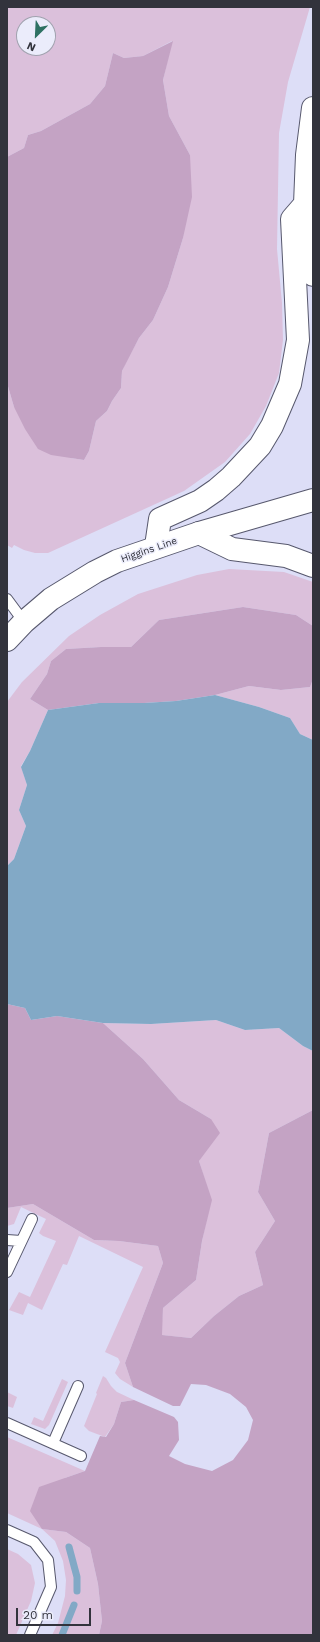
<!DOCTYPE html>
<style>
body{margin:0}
#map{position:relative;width:320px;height:1642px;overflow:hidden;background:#dddef7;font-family:"Work Sans",sans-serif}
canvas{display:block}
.frame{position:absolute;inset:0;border:8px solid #32333c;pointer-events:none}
.north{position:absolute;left:16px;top:16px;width:40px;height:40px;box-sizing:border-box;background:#ebecfb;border:1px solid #a1a2af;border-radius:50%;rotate:204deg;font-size:11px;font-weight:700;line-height:16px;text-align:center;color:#32333c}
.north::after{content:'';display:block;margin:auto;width:14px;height:18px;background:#2e7163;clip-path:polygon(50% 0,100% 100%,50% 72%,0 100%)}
.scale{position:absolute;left:16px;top:1608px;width:75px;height:18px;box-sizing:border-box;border:2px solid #32333c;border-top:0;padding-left:5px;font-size:12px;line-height:14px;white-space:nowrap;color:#32333c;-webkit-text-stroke:3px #ebecfb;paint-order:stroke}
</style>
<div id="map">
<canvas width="320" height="1642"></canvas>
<div class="frame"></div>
<div class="north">N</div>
<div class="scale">20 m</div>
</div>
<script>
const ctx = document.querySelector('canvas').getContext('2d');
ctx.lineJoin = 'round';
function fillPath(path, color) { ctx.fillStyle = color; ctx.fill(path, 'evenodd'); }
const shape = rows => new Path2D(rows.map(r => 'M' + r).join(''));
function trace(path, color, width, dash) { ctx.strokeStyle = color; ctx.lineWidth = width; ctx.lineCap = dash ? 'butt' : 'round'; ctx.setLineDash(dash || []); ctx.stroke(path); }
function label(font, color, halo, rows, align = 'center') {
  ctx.font = font + ' "Work Sans",sans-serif'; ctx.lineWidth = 3; ctx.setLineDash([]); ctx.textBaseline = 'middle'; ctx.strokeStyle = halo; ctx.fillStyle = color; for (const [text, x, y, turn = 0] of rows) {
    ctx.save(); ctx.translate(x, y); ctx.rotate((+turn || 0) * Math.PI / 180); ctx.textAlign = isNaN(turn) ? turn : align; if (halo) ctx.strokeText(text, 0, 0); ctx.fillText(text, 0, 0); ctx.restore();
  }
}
const green = shape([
 [7,7,310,7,288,82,279,133,277,249,282,303,283,340,279,373,266,406,250,434,225,462,184,491,48,553,35,553,24,550,14,545,12,548,7,545,7,383,14,407,71,458,84,460,89,451,96,421,107,411,112,401,121,388,122,371,126,362,139,338,153,320,168,287,183,238,190,155,169,116,163,80,172,41,143,56,124,58,113,53,105,86,90,104,41,131,28,135,24,148,7,157],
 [24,24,48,24,48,48,24,48],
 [229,569,284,572,313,582,313,626,296,615,243,607,159,620,131,647,101,647,66,649,51,661,47,674,30,699,48,710,30,751,21,766,27,785,19,810,26,826,14,859,7,866,7,702,22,682,69,636,100,615,138,594,197,575],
 [313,679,313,740,300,734,290,718,259,707,215,695,249,686,281,690,310,687],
 [216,1020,245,1030,279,1028,303,1046,313,1051,313,1110,269,1133,258,1192,275,1221,255,1252,263,1285,239,1296,214,1316,191,1338,161,1335,163,1308,196,1280,202,1241,211,1200,199,1161,211,1119,179,1100,143,1059,103,1023,151,1024],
 [33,1204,94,1240,119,1241,158,1246,163,1263,125,1363,133,1387,120,1379,115,1373,120,1362,118,1358,105,1352,143,1267,79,1236,67,1265,63,1264,42,1310,28,1303,23,1315,9,1310,19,1292,30,1297,56,1241,43,1236,39,1233,46,1219,21,1207,14,1224,7,1226,7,1208],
 [103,1376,106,1378,111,1386,117,1392,134,1400,121,1402,114,1424,105,1437,89,1431,84,1426,97,1394,96,1393],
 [62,1379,68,1382,49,1425,45,1429,31,1424,34,1417,43,1421],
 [7,1392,17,1397,13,1408,7,1406],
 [7,1437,85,1471,65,1478,42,1529,66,1532,90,1548,98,1584,102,1621,99,1635,52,1635,58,1623,65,1596,66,1580,63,1561,55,1541,42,1529,7,1513],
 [7,1549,18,1554,31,1565,35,1583,31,1601,16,1635,7,1635]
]);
const forest = shape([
 [173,41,163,80,169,116,190,155,192,197,183,238,168,287,153,320,139,338,122,371,121,388,112,401,107,411,96,421,89,451,84,460,51,455,38,449,25,429,14,407,7,383,7,157,24,148,28,135,41,131,90,104,105,86,113,53,124,58,143,56],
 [243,607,296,615,313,626,313,679,310,687,281,690,249,686,215,695,176,701,144,703,99,703,48,710,30,699,47,674,51,661,66,649,101,647,131,647,159,620],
 [7,1004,25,1008,31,1020,57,1016,103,1023,143,1059,179,1100,211,1119,220,1133,199,1161,212,1200,202,1241,196,1280,163,1308,162,1335,191,1338,214,1316,239,1296,263,1285,255,1252,275,1221,258,1192,269,1133,313,1110,313,1635,99,1635,102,1621,98,1584,90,1548,66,1532,42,1529,30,1511,39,1487,85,1471,100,1436,106,1437,114,1424,121,1402,134,1400,174,1417,178,1422,179,1440,169,1456,185,1464,212,1471,233,1460,248,1440,253,1420,246,1407,230,1394,206,1385,191,1384,180,1406,173,1406,133,1387,125,1363,163,1263,158,1246,119,1241,94,1240,33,1204,7,1208]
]);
const water = shape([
 [215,695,259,707,290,718,300,734,313,740,313,1051,303,1046,279,1028,245,1030,216,1020,151,1024,103,1023,57,1016,31,1020,25,1008,7,1004,7,866,14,859,26,826,19,810,27,785,21,767,30,751,48,710,99,703,144,703,176,701]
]);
const stream = shape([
 [69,1547,77,1577,77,1591],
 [62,1635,74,1605]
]);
const service = shape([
 [7,599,24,622],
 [7,1240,21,1241],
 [7,1272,32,1219],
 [7,1423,81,1456],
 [53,1443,78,1386],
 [7,1530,34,1542,48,1560,51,1587,30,1635]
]);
const tertiary = shape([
 [7,640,24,622,51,599,95,572,117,561,199,533,313,500]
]);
const secondary = shape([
 [313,108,307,155,305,204,311,228,313,275],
 [199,533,232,549,286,556,313,566],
 [156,546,160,519,200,501,216,490,231,477,260,446,272,426,290,384,298,340,292,219,305,204]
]);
const streetNames = [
 ["Higgins Line",149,550,-19]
];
fillPath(green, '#dbc0db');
fillPath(forest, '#c4a3c4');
fillPath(water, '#82a9c6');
trace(stream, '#82a9c6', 7);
trace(service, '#57586d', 12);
trace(tertiary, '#57586d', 24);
trace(secondary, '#57586d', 24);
trace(service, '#fff', 10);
trace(tertiary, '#fff', 22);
trace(secondary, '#fff', 22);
label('10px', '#32333c', '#ebecfb', streetNames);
</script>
